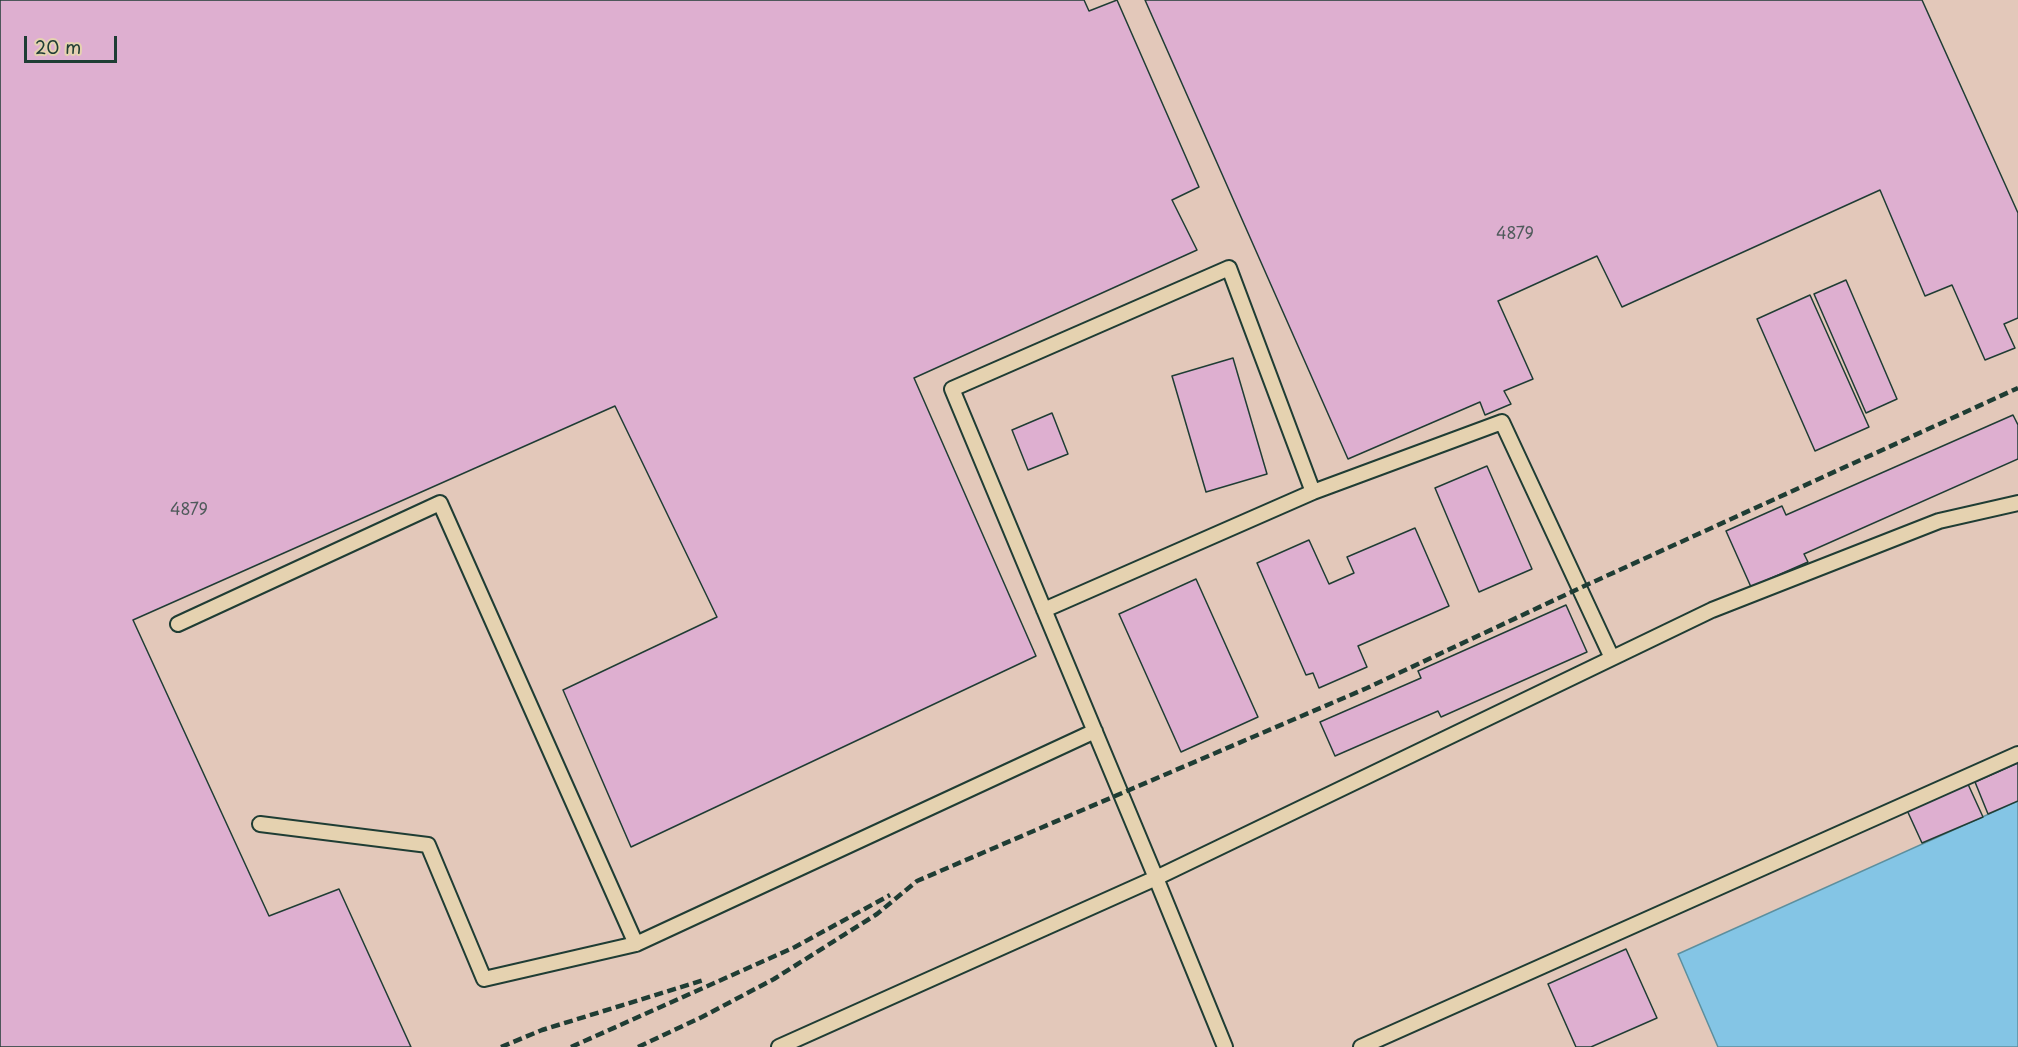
<!DOCTYPE html>
<style>
body{margin:0}
#map{position:relative;width:2018px;height:1047px;overflow:hidden;background:#e5d2b0;font-family:"Playpen Sans",sans-serif}
canvas{display:block}
.scale{position:absolute;left:24px;top:36px;width:93px;height:27px;box-sizing:border-box;border:3px solid #1f3d34;border-top:0;padding-left:8px;font-size:18px;line-height:21px;white-space:nowrap;color:#1f3d34;-webkit-text-stroke:4px #e5d2b0;paint-order:stroke}
</style>
<div id="map">
<canvas width="2018" height="1047"></canvas>
<div class="scale">20 m</div>
</div>
<script>
const ctx = document.querySelector('canvas').getContext('2d');
ctx.lineJoin = 'round';
function fillPath(path, color) { ctx.fillStyle = color; ctx.fill(path, 'evenodd'); }
const shape = rows => new Path2D(rows.map(r => 'M' + r).join(''));
function trace(path, color, width, dash) { ctx.strokeStyle = color; ctx.lineWidth = width; ctx.lineCap = dash ? 'butt' : 'round'; ctx.setLineDash(dash || []); ctx.stroke(path); }
function label(font, color, halo, rows, align = 'center') {
  ctx.font = font + ' "Playpen Sans",sans-serif'; ctx.lineWidth = 6; ctx.setLineDash([]); ctx.textBaseline = 'middle'; ctx.strokeStyle = halo; ctx.fillStyle = color; for (const [text, x, y, turn = 0] of rows) {
    ctx.save(); ctx.translate(x, y); ctx.rotate((+turn || 0) * Math.PI / 180); ctx.textAlign = isNaN(turn) ? turn : align; if (halo) ctx.strokeText(text, 0, 0); ctx.fillText(text, 0, 0); ctx.restore();
  }
}
const built = shape([
 [0,0,2018,0,2018,1047,0,1047]
]);
const water = shape([
 [2018,801,2018,1047,1718,1047,1678,954,2018,801]
]);
const building = shape([
 [0,0,1084,0,1089,11,1117,0,1199,187,1172,200,1197,250,914,378,1036,656,631,847,563,690,717,617,615,406,133,620,269,916,339,889,411,1047,0,1047,0,0],
 [1145,0,1922,0,2018,213,2018,318,2004,324,2015,348,1985,360,1952,285,1925,296,1880,190,1622,307,1597,256,1498,301,1533,379,1504,391,1511,404,1485,415,1480,402,1348,459,1145,0],
 [1846,280,1897,399,1866,413,1814,294,1846,280],
 [1810,295,1869,427,1815,451,1757,319,1810,295],
 [1233,358,1267,474,1206,492,1172,376,1233,358],
 [1052,413,1068,454,1028,470,1012,430,1052,413],
 [2013,415,2018,425,2018,459,1804,554,1808,562,1751,587,1726,531,1782,506,1786,515,2013,415],
 [1487,466,1532,569,1479,592,1435,488,1487,466],
 [1415,528,1449,606,1358,646,1367,667,1319,688,1313,673,1306,675,1257,563,1309,540,1329,584,1354,573,1347,557,1415,528],
 [1196,579,1258,717,1181,752,1119,614,1196,579],
 [1566,605,1587,652,1441,717,1438,711,1335,756,1320,722,1421,678,1418,671,1566,605],
 [2018,763,2018,801,1988,814,1975,782,2018,763],
 [1967,782,1983,817,1922,843,1906,808,1967,782],
 [1626,949,1657,1018,1591,1047,1576,1047,1548,984,1626,949]
]);
const service = shape([
 [1313,492,1229,268,952,389,1156,878,1712,610,1939,521,2018,503],
 [1044,610,1313,492,1502,422,1612,658],
 [178,624,440,503,636,944,1095,731],
 [260,824,428,845,484,979,636,944],
 [779,1047,1156,878,1225,1047],
 [1361,1047,2018,754]
]);
const rail = shape([
 [501,1047,542,1030,704,980],
 [571,1047,795,947,890,895],
 [638,1047,702,1017,774,979,877,914,917,881,1367,688,1580,588,2018,388]
]);
const numberNames = [
 ["4879",1515,235],
 ["4879",189,511]
];
fillPath(built, '#e3c8ba');
fillPath(water, '#84c5e5');
trace(water, '#5c8f9e', 1.5);
fillPath(building, '#deafd0');
trace(building, '#1f3d34', 1.5);
trace(service, '#1f3d34', 18);
trace(service, '#e5d2b0', 14);
trace(rail, '#1f3d34', 4.5, [9, 4.5]);
label('16px', '#4f5a5b', null, numberNames);
</script>
